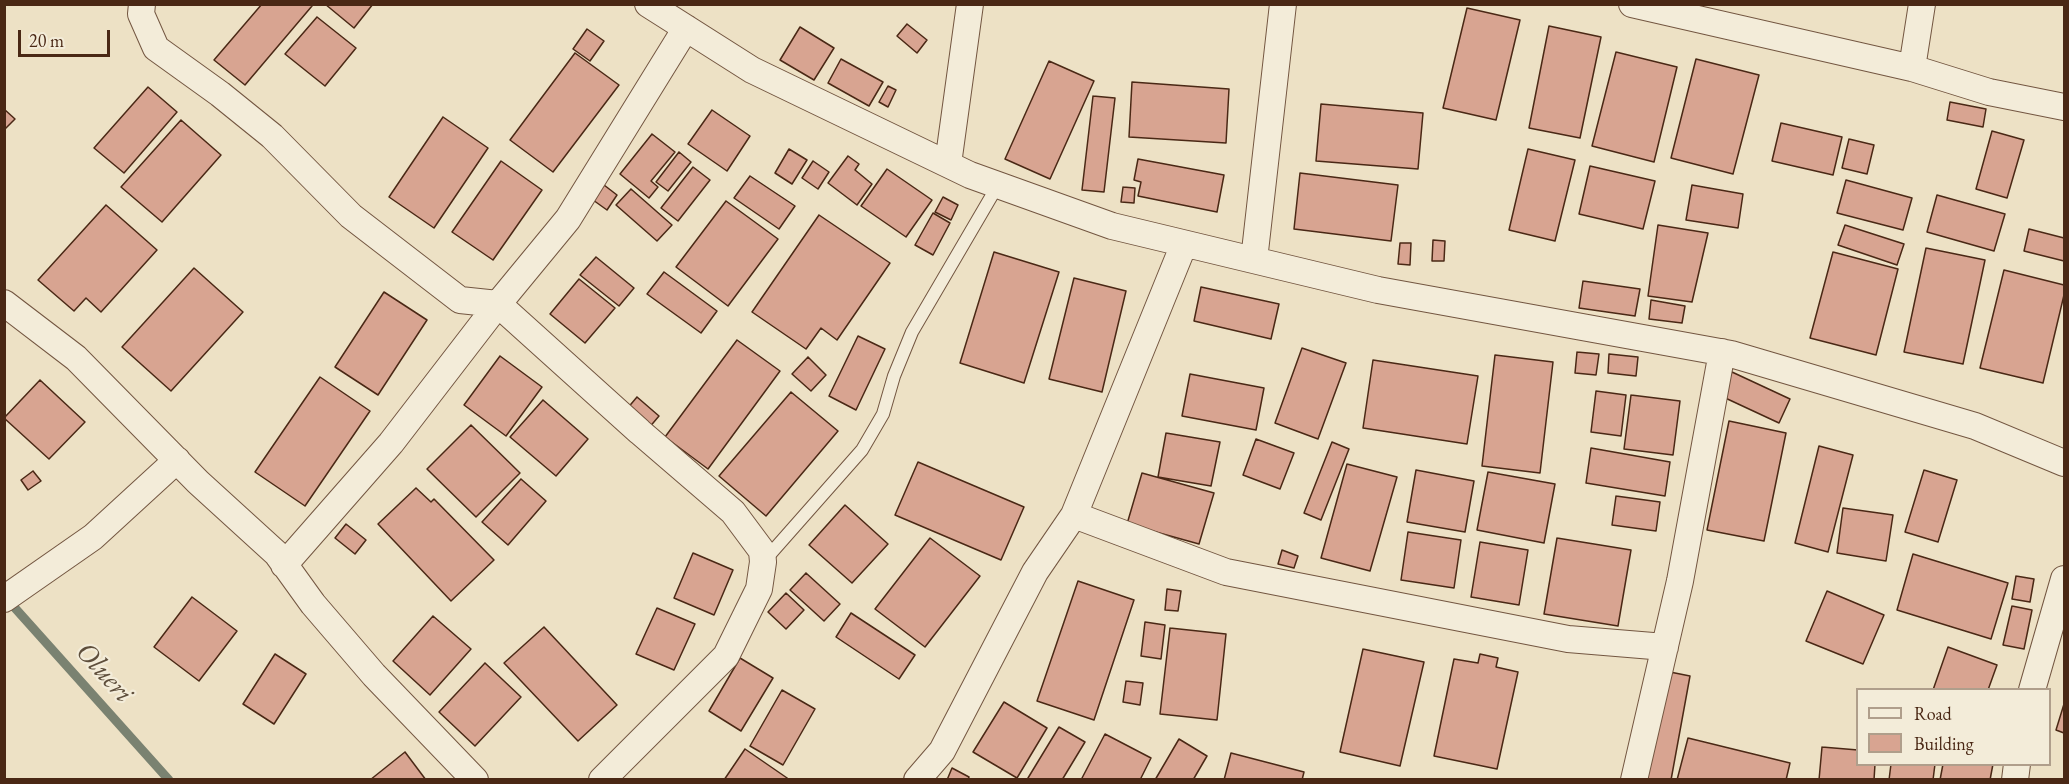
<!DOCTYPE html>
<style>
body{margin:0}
#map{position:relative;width:2069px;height:784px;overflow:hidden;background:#ede1c5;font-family:"EB Garamond",serif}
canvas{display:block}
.frame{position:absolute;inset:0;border:6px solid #4a2815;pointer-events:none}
.legend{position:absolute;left:1856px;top:688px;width:195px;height:78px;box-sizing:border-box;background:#f3ecd9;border:2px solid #af9e8b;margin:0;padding:8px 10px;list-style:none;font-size:18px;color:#4a2815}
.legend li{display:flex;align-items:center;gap:12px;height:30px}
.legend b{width:30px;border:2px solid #af9e8b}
.scale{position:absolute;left:18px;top:30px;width:92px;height:27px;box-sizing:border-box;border:3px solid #4a2815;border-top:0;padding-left:8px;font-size:18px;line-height:21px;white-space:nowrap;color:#4a2815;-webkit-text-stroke:4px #f3ecd9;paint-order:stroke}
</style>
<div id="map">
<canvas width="2069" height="784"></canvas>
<div class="frame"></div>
<ul class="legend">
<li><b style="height:8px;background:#f3ecd9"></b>Road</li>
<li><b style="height:16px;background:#d8a491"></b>Building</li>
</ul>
<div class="scale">20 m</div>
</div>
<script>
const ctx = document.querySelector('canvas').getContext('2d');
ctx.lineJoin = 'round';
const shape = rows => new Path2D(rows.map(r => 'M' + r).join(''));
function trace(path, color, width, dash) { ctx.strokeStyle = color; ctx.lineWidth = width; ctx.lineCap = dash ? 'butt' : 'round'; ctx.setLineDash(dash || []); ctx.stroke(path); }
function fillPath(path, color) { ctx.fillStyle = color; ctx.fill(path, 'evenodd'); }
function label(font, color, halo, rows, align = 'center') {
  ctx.font = font + ' "EB Garamond",serif'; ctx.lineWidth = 4.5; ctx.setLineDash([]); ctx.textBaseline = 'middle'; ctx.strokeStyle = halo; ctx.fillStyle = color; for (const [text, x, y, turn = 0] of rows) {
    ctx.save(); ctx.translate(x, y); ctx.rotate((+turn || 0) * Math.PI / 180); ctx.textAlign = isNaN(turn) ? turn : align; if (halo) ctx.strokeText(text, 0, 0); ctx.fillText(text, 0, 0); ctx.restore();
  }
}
const stream = shape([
 [6,598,169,780]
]);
const building = shape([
 [262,4,310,4,312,6,245,85,214,60,262,4],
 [325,4,373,4,354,28,325,4],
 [1467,8,1520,20,1496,120,1443,108,1467,8],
 [317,17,356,48,325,86,285,54,317,17],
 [907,24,927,40,917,53,897,36,907,24],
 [1549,26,1601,37,1580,138,1529,128,1549,26],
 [800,27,834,48,814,80,780,60,800,27],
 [587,29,604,41,590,61,573,49,587,29],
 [1616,52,1677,67,1654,162,1592,146,1616,52],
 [575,53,619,85,553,172,510,140,575,53],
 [841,59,883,82,869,106,828,83,841,59],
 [1696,59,1759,75,1733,174,1671,158,1696,59],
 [1049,61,1094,81,1050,179,1005,159,1049,61],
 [1132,82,1229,89,1226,143,1129,137,1132,82],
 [888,86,896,90,888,107,879,102,888,86],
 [148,87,177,112,124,173,94,148,148,87],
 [1093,96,1115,98,1104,192,1082,190,1093,96],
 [1950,102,1986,109,1983,127,1947,120,1950,102],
 [1321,104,1423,113,1418,169,1316,161,1321,104],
 [4,109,15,119,4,130,4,109],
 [712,110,750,136,727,171,688,144,712,110],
 [443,117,488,148,434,228,389,197,443,117],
 [181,120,221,155,162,222,121,187,181,120],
 [1781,123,1842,137,1833,175,1772,161,1781,123],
 [1992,131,2024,140,2007,198,1976,189,1992,131],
 [652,134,675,152,651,181,658,187,649,198,620,174,652,134],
 [1849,139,1874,145,1867,174,1842,168,1849,139],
 [789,149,807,160,792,184,775,173,789,149],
 [1528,149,1575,160,1555,241,1509,230,1528,149],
 [679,152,691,162,668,191,656,182,679,152],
 [848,156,859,164,855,170,872,184,857,205,828,183,848,156],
 [1138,159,1224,175,1217,212,1138,196,1141,182,1134,180,1138,159],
 [501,161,542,190,493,260,452,232,501,161],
 [813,161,829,172,818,189,802,178,813,161],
 [1590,166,1655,181,1643,229,1579,214,1590,166],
 [693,167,710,180,678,221,661,208,693,167],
 [887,169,932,200,906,237,861,206,887,169],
 [1300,173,1398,185,1391,241,1294,229,1300,173],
 [750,176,795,206,779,229,734,198,750,176],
 [1846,180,1912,198,1903,230,1837,213,1846,180],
 [604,185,617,195,607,210,593,200,604,185],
 [1692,185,1743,194,1738,228,1686,220,1692,185],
 [1123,187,1135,188,1134,203,1121,202,1123,187],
 [631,189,672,225,657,241,616,205,631,189],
 [1937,195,2005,214,1994,251,1927,232,1937,195],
 [943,197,958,205,951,220,935,212,943,197],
 [726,201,778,239,728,306,676,267,726,201],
 [106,205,157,250,101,312,86,298,74,311,38,280,106,205],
 [933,213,950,223,933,255,915,245,933,213],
 [819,215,890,263,837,340,821,328,806,349,752,312,819,215],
 [1658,225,1708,233,1692,302,1648,296,1658,225],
 [1845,225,1904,244,1897,265,1838,245,1845,225],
 [2029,229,2064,238,2064,261,2024,251,2029,229],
 [1433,240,1445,241,1444,261,1432,261,1433,240],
 [1400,243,1411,243,1410,265,1398,264,1400,243],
 [1926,248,1985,260,1963,364,1904,352,1926,248],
 [994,252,1059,272,1024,383,960,363,994,252],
 [1833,252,1898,269,1876,355,1810,338,1833,252],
 [596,257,634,288,619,306,580,275,596,257],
 [194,268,243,312,171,391,122,347,194,268],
 [2004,270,2064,285,2064,295,2043,383,1980,368,2004,270],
 [664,272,717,311,701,333,647,294,664,272],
 [1074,278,1126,291,1102,392,1049,379,1074,278],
 [579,279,615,308,585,343,550,314,579,279],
 [1583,281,1640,289,1635,316,1579,308,1583,281],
 [1201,287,1279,304,1271,339,1194,321,1201,287],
 [384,292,427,320,378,395,335,367,384,292],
 [1651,300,1685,306,1682,323,1649,319,1651,300],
 [858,336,885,349,856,410,829,396,858,336],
 [737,340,780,371,708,469,665,437,737,340],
 [1302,348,1346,363,1318,439,1275,423,1302,348],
 [1577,352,1599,354,1596,375,1575,373,1577,352],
 [1609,354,1638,357,1636,376,1608,373,1609,354],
 [1495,355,1553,362,1540,473,1482,466,1495,355],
 [500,356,542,387,506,436,464,405,500,356],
 [808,357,826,375,811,391,792,374,808,357],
 [1373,360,1478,376,1467,444,1363,428,1373,360],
 [1732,372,1790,399,1779,423,1721,396,1732,372],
 [1190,374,1264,388,1256,430,1182,416,1190,374],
 [320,377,370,411,305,506,255,472,320,377],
 [40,380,85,422,49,459,4,418,40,380],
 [1596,391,1626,395,1621,436,1591,432,1596,391],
 [791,392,838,431,766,516,719,476,791,392],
 [1631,395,1680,401,1673,455,1624,449,1631,395],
 [637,397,659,416,648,429,626,410,637,397],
 [543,400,588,439,556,476,510,437,543,400],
 [1729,421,1786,433,1764,541,1707,530,1729,421],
 [471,425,520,473,476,517,427,469,471,425],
 [1166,433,1220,442,1211,486,1158,477,1166,433],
 [1256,439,1294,453,1280,489,1243,475,1256,439],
 [1332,442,1349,449,1321,520,1304,513,1332,442],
 [1819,446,1853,455,1828,552,1795,543,1819,446],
 [1591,448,1670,462,1665,496,1586,483,1591,448],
 [918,462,1024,507,1001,560,895,515,918,462],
 [1347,464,1397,477,1370,571,1321,558,1347,464],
 [1416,470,1474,481,1465,532,1407,522,1416,470],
 [1924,470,1957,480,1938,542,1905,532,1924,470],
 [33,471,41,481,28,490,21,480,33,471],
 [1488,472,1555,484,1544,543,1477,530,1488,472],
 [1142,473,1214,493,1199,544,1127,524,1142,473],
 [521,479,546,501,508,545,482,522,521,479],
 [416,488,431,502,434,499,494,560,451,601,378,524,416,488],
 [1616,496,1660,502,1656,531,1612,525,1616,496],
 [845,505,888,544,852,583,809,545,845,505],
 [1843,508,1893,515,1886,561,1837,553,1843,508],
 [346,524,366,540,355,554,335,538,346,524],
 [1408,532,1461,540,1454,588,1401,580,1408,532],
 [930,538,980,576,925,647,875,609,930,538],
 [1557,538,1631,550,1618,626,1544,614,1557,538],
 [1480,542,1528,550,1519,605,1471,597,1480,542],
 [1282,550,1298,556,1294,568,1278,564,1282,550],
 [693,553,733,570,714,615,674,598,693,553],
 [1913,554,2008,583,1991,639,1897,610,1913,554],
 [806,573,840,604,824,621,790,590,806,573],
 [2016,576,2034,579,2030,602,2012,599,2016,576],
 [1078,581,1134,600,1094,720,1037,701,1078,581],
 [1167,589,1181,591,1178,611,1165,610,1167,589],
 [1827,591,1884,615,1863,664,1806,641,1827,591],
 [786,593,804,610,786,629,768,612,786,593],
 [192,597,237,631,199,681,154,647,192,597],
 [2012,606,2032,610,2024,649,2003,645,2012,606],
 [657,608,695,624,674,670,636,654,657,608],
 [851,613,915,655,899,679,836,637,851,613],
 [433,616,471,649,430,695,393,661,433,616],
 [1145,622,1165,625,1161,659,1141,656,1145,622],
 [544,627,617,705,578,741,504,663,544,627],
 [1170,628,1226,634,1217,720,1160,714,1170,628],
 [1948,647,1997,665,1988,690,1933,690,1948,647],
 [1363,649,1424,662,1400,766,1340,752,1363,649],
 [275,654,306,674,274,724,243,704,275,654],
 [1480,654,1498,658,1496,667,1518,672,1497,769,1434,756,1454,659,1478,663,1480,654],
 [740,658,773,678,741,731,709,711,740,658],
 [485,663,521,697,475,746,439,712,485,663],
 [1665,671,1690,676,1671,780,1645,780,1665,671],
 [1126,681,1143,683,1140,705,1123,702,1126,681],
 [782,690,815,709,783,765,750,746,782,690],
 [1004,702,1047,728,1017,778,973,752,1004,702],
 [2064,704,2064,733,2056,730,2064,704],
 [1059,727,1085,742,1062,780,1031,780,1028,778,1059,727],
 [1105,734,1151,758,1140,780,1081,780,1105,734],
 [1688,738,1790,763,1786,780,1677,780,1688,738],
 [1179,739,1207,756,1193,780,1155,780,1179,739],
 [1822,747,1858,750,1858,764,1875,764,1874,780,1819,780,1822,747],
 [745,749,790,780,724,780,745,749],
 [405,752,426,780,370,780,405,752],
 [1231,753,1304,772,1302,780,1224,780,1231,753],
 [1891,764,1935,764,1933,780,1889,780,1891,764],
 [1943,764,1993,764,1990,780,1940,780,1943,764],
 [952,768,969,777,968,780,947,780,952,768]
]);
const service = shape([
 [764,561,862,450,883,414,894,376,912,332,998,185]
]);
const minor = shape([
 [142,4,141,14,156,48,220,94,272,136,351,216,460,300,498,304,640,432,733,512,762,551,763,562,759,589,726,656,602,780],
 [648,4,752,70,970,175,1112,226,1378,290,1731,354,1975,426,2064,463],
 [1632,4,1912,68,1989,92,2064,107],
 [1912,68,1922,4],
 [948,164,970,4],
 [1254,260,1283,4],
 [4,303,76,358,198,482,277,554,313,604,374,675,475,780],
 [1074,515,1226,572,1568,639,1665,647],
 [284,565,391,443,498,304,568,219,686,28],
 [4,599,93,537,177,460],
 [2032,690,2064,579],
 [917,780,942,751,1035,572,1074,515,1184,244],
 [1634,780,1680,581,1722,352],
 [2015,780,2017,764]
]);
const waterNames = [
 ["Olueri",104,673,48]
];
trace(stream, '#7a8271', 9);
fillPath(building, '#d8a491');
trace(building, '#4a2815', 1.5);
trace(service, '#735641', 14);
trace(minor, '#735641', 28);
trace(service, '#f3ecd9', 12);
trace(minor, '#f3ecd9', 26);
label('italic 28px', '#5e4e3b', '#f3ecd9', waterNames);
</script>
